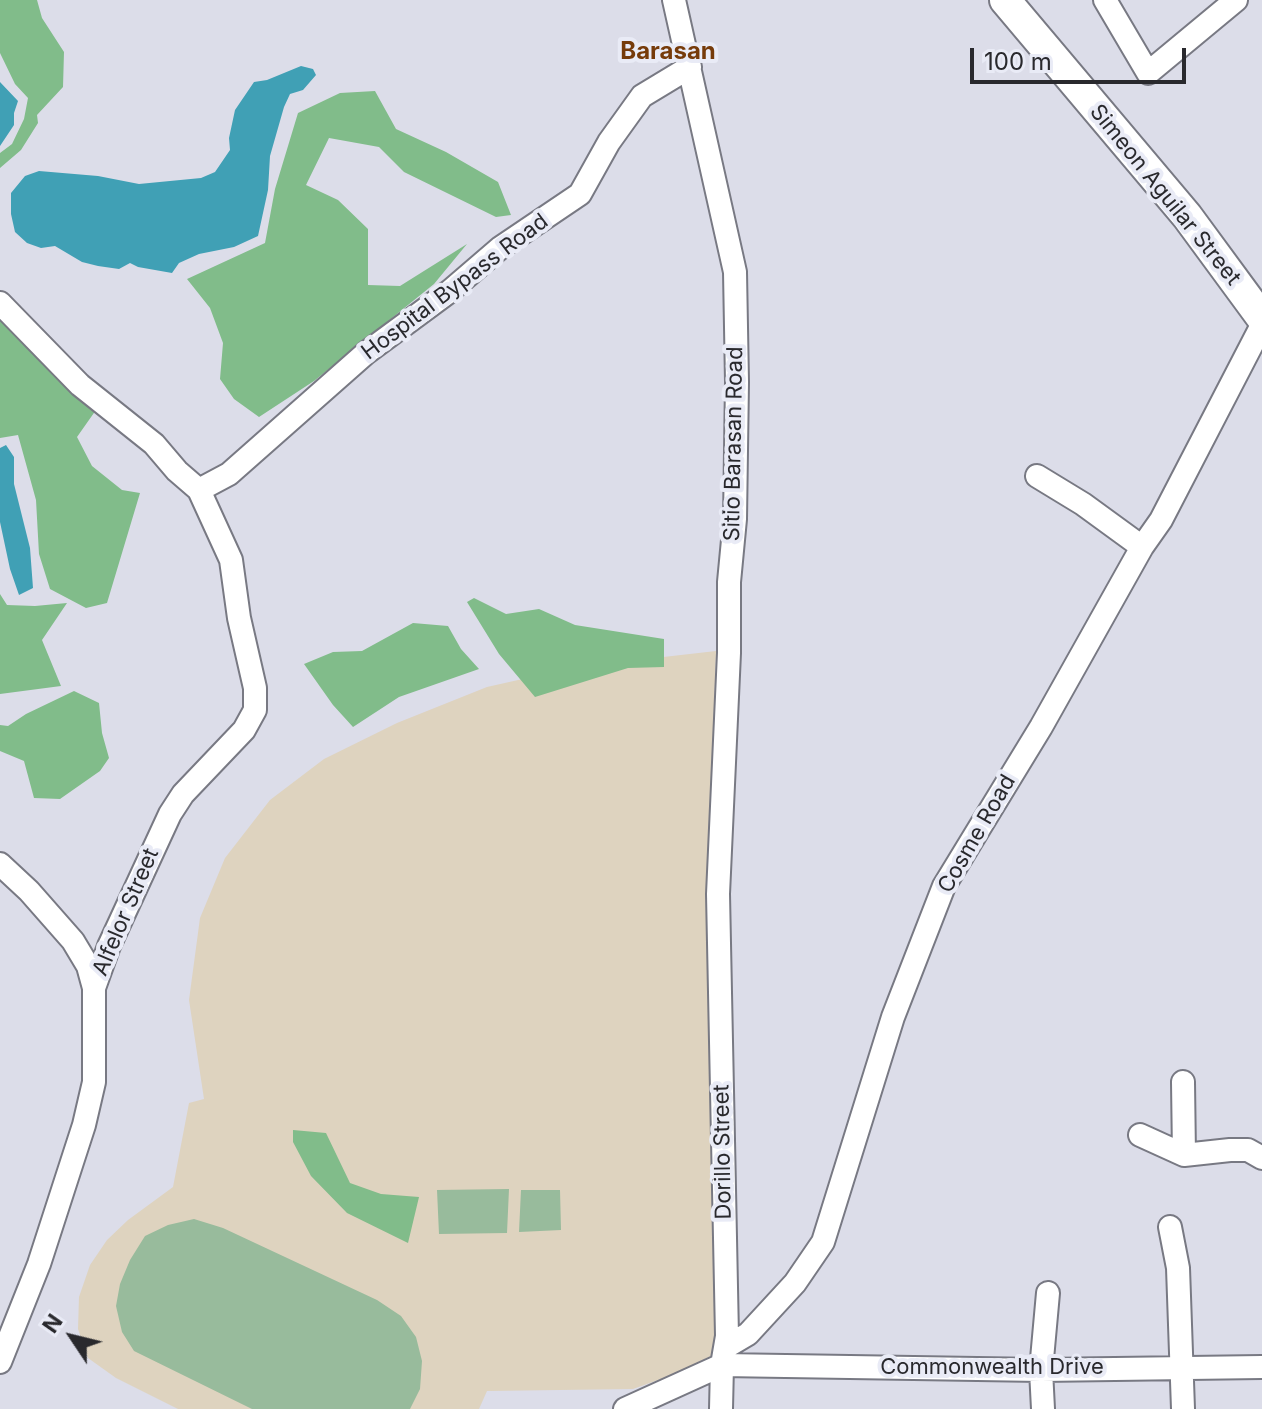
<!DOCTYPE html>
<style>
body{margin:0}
#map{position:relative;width:1262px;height:1409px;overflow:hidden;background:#dcdde9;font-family:Inter,sans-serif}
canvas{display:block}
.north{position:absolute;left:32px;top:1297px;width:80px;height:80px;-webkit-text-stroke:6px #e9ebf6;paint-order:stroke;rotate:305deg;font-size:22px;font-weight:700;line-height:32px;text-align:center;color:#29292d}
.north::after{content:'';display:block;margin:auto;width:28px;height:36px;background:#29292d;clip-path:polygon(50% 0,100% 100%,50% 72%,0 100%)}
.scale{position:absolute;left:970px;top:48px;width:216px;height:36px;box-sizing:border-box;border:4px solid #29292d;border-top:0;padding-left:10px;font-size:24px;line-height:28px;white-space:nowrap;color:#29292d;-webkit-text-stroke:6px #e9ebf6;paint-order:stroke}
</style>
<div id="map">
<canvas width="1262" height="1409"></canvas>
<div class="north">N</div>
<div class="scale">100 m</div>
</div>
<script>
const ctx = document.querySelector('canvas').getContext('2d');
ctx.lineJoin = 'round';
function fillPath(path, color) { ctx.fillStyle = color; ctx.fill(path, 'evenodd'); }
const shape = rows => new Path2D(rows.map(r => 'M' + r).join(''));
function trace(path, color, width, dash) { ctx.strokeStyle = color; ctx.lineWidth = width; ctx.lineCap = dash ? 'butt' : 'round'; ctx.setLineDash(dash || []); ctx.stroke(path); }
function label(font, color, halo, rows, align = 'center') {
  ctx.font = font + ' Inter,sans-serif'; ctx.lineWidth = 8; ctx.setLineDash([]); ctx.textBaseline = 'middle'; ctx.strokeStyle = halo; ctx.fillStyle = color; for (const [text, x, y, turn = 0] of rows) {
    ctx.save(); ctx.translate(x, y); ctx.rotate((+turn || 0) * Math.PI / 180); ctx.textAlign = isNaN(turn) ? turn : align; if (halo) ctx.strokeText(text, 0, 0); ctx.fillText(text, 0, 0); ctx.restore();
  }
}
const education = shape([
 [716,651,707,915,715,1019,719,1352,675,1374,633,1389,487,1391,479,1409,178,1409,116,1378,88,1358,78,1329,79,1297,90,1265,107,1240,128,1220,173,1187,189,1103,204,1099,189,1000,200,918,225,858,270,800,324,759,397,723,487,687,576,667]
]);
const green = shape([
 [509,1189,507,1233,439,1234,437,1190],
 [521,1190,560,1190,561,1230,519,1232],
 [194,1219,223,1228,377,1300,401,1316,416,1337,422,1361,420,1389,410,1409,252,1409,134,1351,122,1332,116,1306,120,1284,130,1260,145,1236,168,1225]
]);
const forest = shape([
 [0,0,37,0,42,18,64,52,63,87,37,115,38,123,21,150,0,168,0,153,12,144,24,119,28,98,15,84,0,53],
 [375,91,396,129,446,152,498,182,511,215,496,217,404,172,379,147,329,138,306,185,338,200,368,229,368,285,400,286,467,244,434,284,314,381,259,417,234,399,220,379,223,343,210,308,187,279,265,243,275,189,298,113,340,93],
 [0,309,96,410,77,437,92,466,122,490,140,493,107,603,86,608,50,589,39,554,36,500,18,435,0,438],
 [0,594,7,605,35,606,67,603,42,640,61,686,0,694],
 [474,598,506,614,539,609,575,625,664,639,664,667,628,668,535,697,499,654,467,602],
 [413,623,448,626,461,649,479,669,399,697,353,727,333,705,304,664,333,652,362,651],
 [74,691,99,703,102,733,109,758,100,771,60,799,34,798,24,761,0,751,0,725,8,726,26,714],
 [293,1130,326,1133,350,1183,381,1194,419,1197,408,1243,347,1213,311,1176,293,1142]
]);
const water = shape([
 [301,66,313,69,316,75,303,90,290,94,284,107,270,156,268,190,258,236,234,247,199,254,179,263,172,273,138,267,130,263,119,269,98,266,82,262,55,246,41,248,27,243,15,232,11,214,11,193,25,176,39,171,98,176,139,184,201,178,215,172,230,150,229,138,235,110,254,82,267,80],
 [0,82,18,101,14,113,14,125,0,146],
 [6,445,14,457,14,484,30,548,33,588,19,595,10,569,0,522,0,448]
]);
const minor = shape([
 [674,0,735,272,737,382,735,519,729,582,729,653,718,894,727,1336,722,1365,721,1409],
 [1105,0,1148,73,1236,0],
 [0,303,80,385,154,444,177,471,199,490,231,560,239,618,255,688,255,710,244,730,183,794,170,814,109,946,94,988,94,1082,84,1125,39,1264,0,1362],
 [1037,476,1083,504,1142,547],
 [199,490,229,474,366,353,450,291,500,248,580,194,609,142,642,96,690,67],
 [0,864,29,891,73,941,88,966,94,988],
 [1183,1082,1184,1155],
 [1140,1135,1184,1155,1230,1150,1248,1150,1262,1158],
 [1170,1227,1178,1268,1183,1409],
 [726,1347,748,1334,795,1283,823,1242,893,1017,944,886,1041,727,1142,547,1161,520,1262,325],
 [625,1409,722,1365,1041,1370,1262,1367],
 [1043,1409,1041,1370,1048,1293]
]);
const highway = shape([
 [1005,0,1187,216,1262,318]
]);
const streetNames = [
 ["Simeon Aguilar Street",1165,195,51],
 ["Hospital Bypass Road",455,287,-37],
 ["Sitio Barasan Road",734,444,-89],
 ["Cosme Road",977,834,-60],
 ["Alfelor Street",126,912,-67],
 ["Dorillo Street",723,1152,-91],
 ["Commonwealth Drive",992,1367]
];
const neighbourhoodNames = [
 ["Barasan",668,52]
];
fillPath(education, '#ded3bf');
fillPath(green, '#98bb9c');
fillPath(forest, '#81bc8a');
fillPath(water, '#40a0b5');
trace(minor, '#787983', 26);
trace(highway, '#787983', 34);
trace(minor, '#fff', 22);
trace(highway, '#fff', 30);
label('22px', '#29292d', '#e9ebf6', streetNames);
label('bold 24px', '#763b0a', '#e9ebf6', neighbourhoodNames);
</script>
